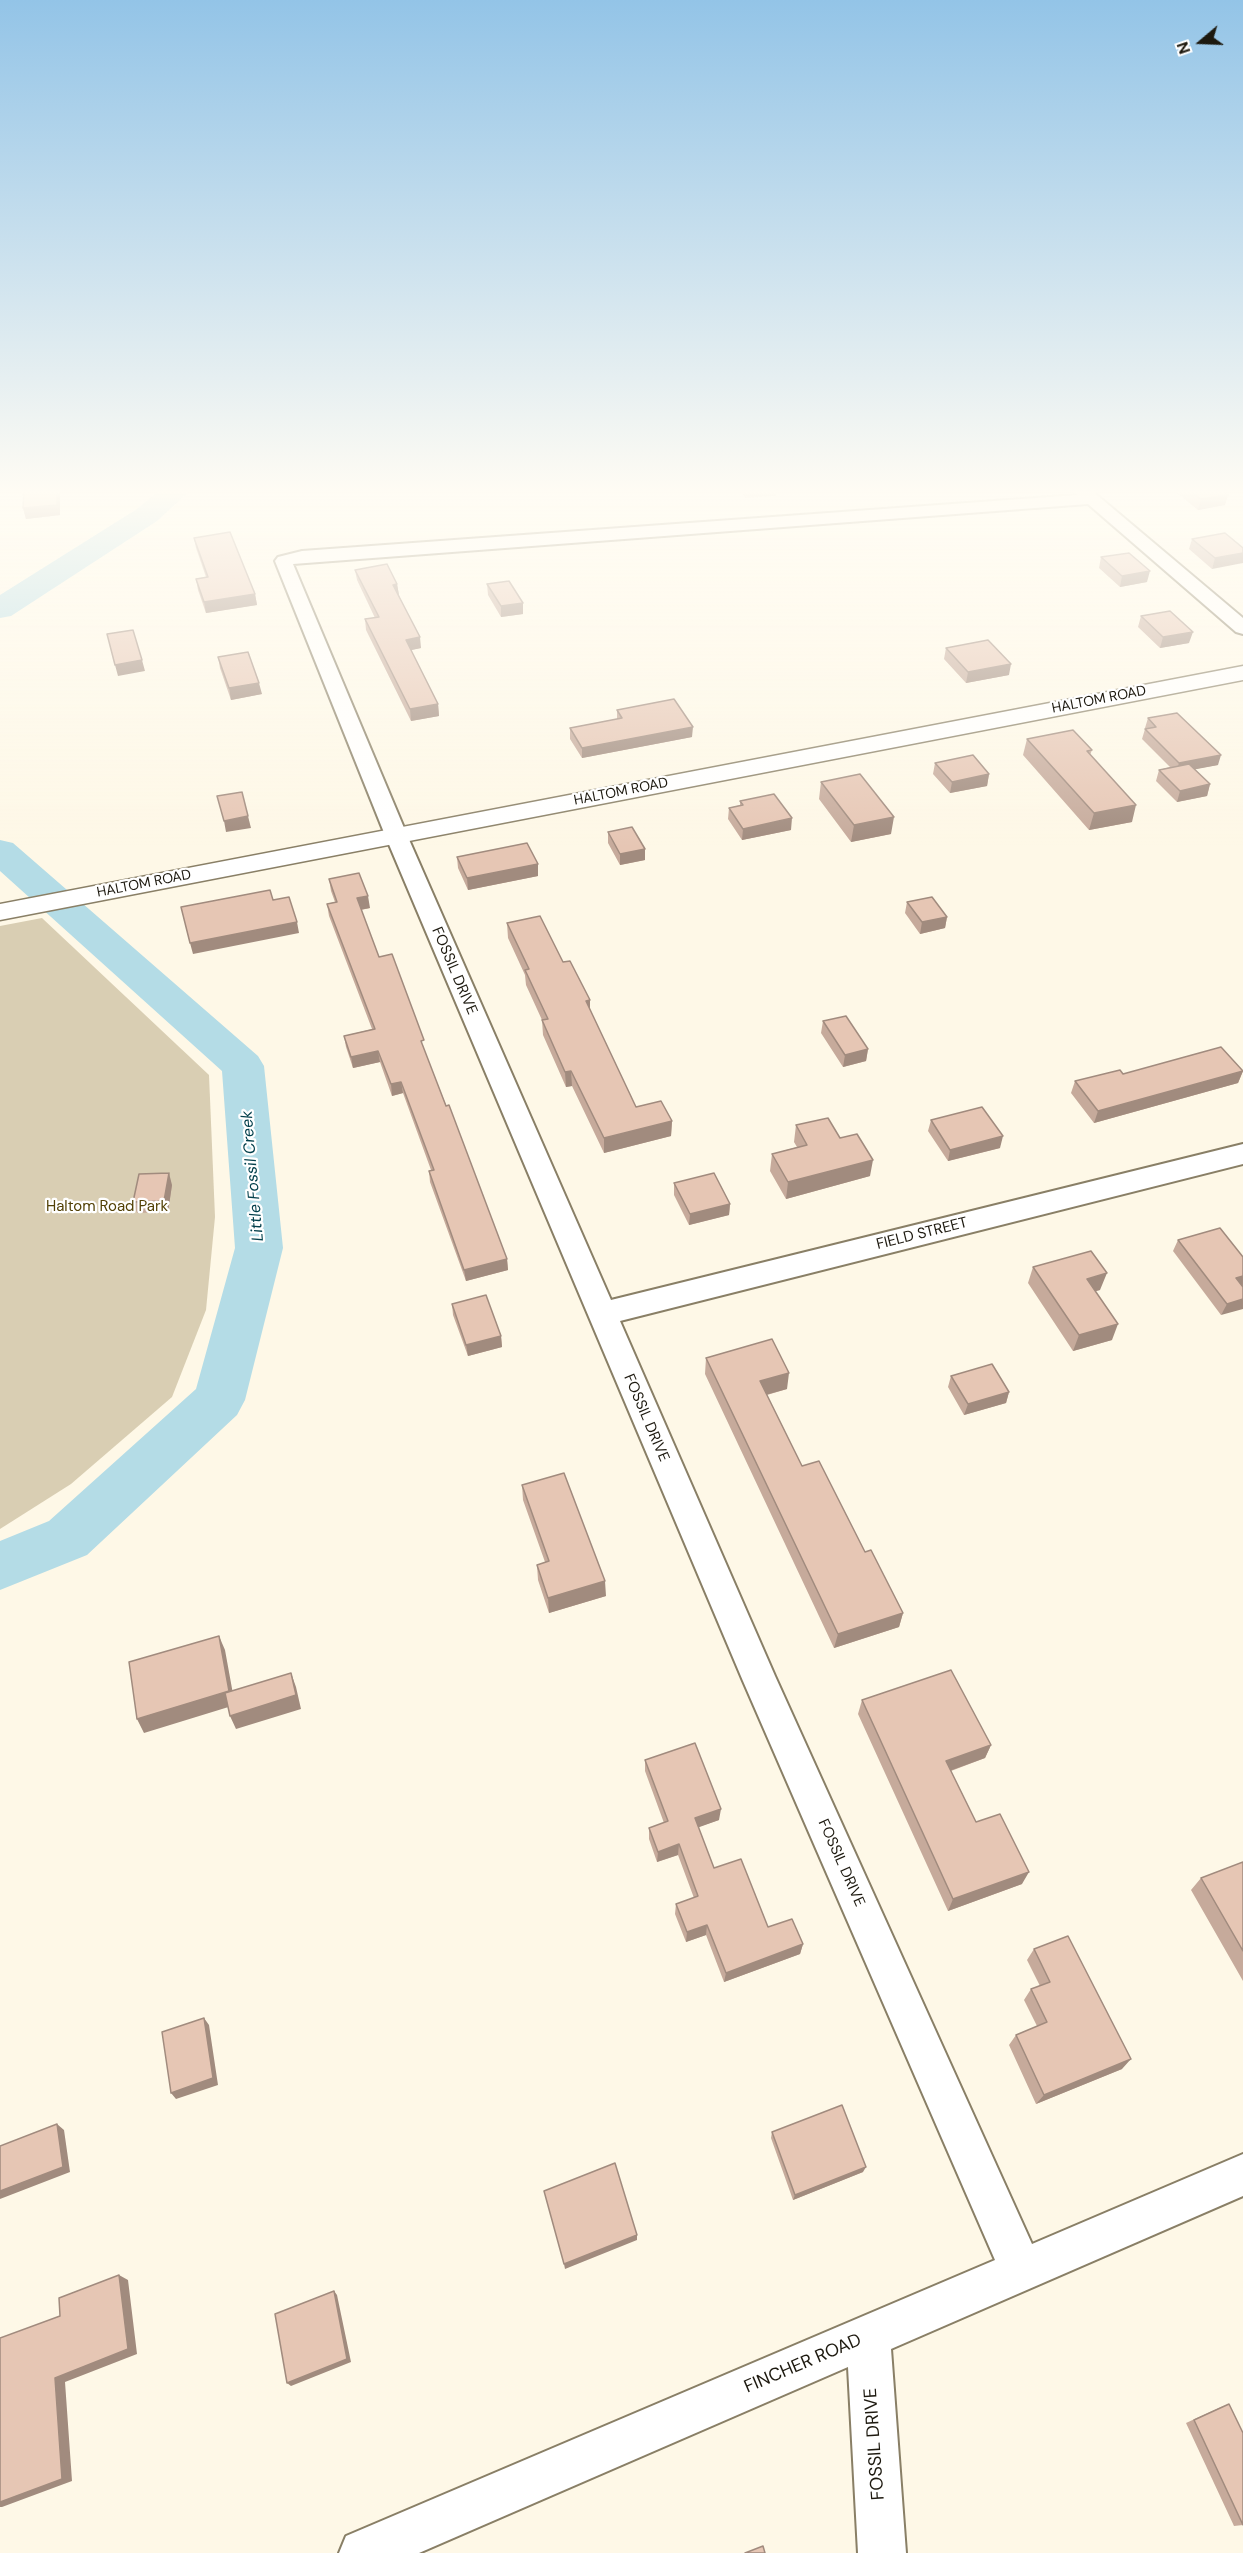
<!DOCTYPE html>
<style>
body{margin:0}
#map{position:relative;width:1243px;height:2553px;overflow:hidden;background:#fef8e7;font-family:"DM Sans",sans-serif}
canvas{display:block}
.north{position:absolute;left:1171px;top:12px;width:60px;height:60px;-webkit-text-stroke:4px #fff;paint-order:stroke;rotate:251deg;font-size:16px;font-weight:700;line-height:24px;text-align:center;color:#1d190f}
.north::after{content:'';display:block;margin:auto;width:21px;height:27px;background:#1d190f;clip-path:polygon(50% 0,100% 100%,50% 72%,0 100%)}
</style>
<div id="map">
<canvas width="1243" height="2553"></canvas>
<div class="north">N</div>
</div>
<script>
const ctx = document.querySelector('canvas').getContext('2d');
ctx.lineJoin = 'round';
function fillPath(path, color) { ctx.fillStyle = color; ctx.fill(path, 'evenodd'); }
const shape = rows => new Path2D(rows.map(r => 'M' + r).join(''));
function trace(path, color, width, dash) { ctx.strokeStyle = color; ctx.lineWidth = width; ctx.lineCap = dash ? 'butt' : 'round'; ctx.setLineDash(dash || []); ctx.stroke(path); }
function label(font, color, halo, rows, align = 'center') {
  ctx.font = font + ' "DM Sans",sans-serif'; ctx.lineWidth = 4.5; ctx.setLineDash([]); ctx.textBaseline = 'middle'; ctx.strokeStyle = halo; ctx.fillStyle = color; for (const [text, x, y, turn = 0] of rows) {
    ctx.save(); ctx.translate(x, y); ctx.rotate((+turn || 0) * Math.PI / 180); ctx.textAlign = isNaN(turn) ? turn : align; if (halo) ctx.strokeText(text, 0, 0); ctx.fillText(text, 0, 0); ctx.restore();
  }
}
const green = shape([
 [42,918,209,1075,215,1217,206,1310,172,1397,71,1484,0,1529,0,926]
]);
const river = shape([
 [160,490,191,490,157,521,11,616,0,618,0,595,137,509,160,490],
 [0,840,13,843,258,1056,264,1066,283,1248,245,1400,237,1415,87,1555,0,1590,0,1541,49,1521,196,1389,235,1248,222,1071,0,871,0,840]
]);
const minor = shape([
 [1073,490,1091,490,1243,618,1243,634,1236,632,1088,504,293,564,407,835,611,1300,1243,1144,1243,1164,620,1321,775,1676,1032,2244,1243,2154,1243,2196,891,2349,906,2553,858,2553,848,2367,419,2553,339,2553,346,2536,995,2260,743,1681,385,835,275,561,278,557,302,551,1077,495,1073,490]
]);
const major = shape([
 [1243,666,1243,680,0,920,0,904,1243,666]
]);
const wall = shape([
 [18,490,60,490,60,515,26,519,23,508,23,495],
 [741,490,776,490,775,496,745,498],
 [1173,490,1222,490,1228,495,1225,505,1198,510],
 [1225,533,1212,569,1189,549,1192,539],
 [194,538,255,594,257,605,206,613,198,590,196,579,206,577,196,548],
 [1101,557,1147,582,1120,587,1099,568],
 [355,570,397,584,399,595,421,648,411,650,438,704,439,716,411,721,366,630,365,619,375,618,357,580],
 [487,584,523,603,523,614,501,617,488,595],
 [1141,616,1189,643,1160,648,1138,627],
 [946,648,1009,675,966,683,944,659],
 [218,657,262,694,231,700,220,668],
 [617,710,692,737,582,758,570,739,570,728,617,719],
 [1148,718,1218,765,1195,769,1210,784,1207,796,1177,802,1156,781,1159,770,1170,767,1142,739,1145,729,1146,729,1145,728],
 [1027,739,1092,750,1090,755,1132,822,1089,830,1023,755],
 [935,763,989,774,987,786,950,793,933,774],
 [821,782,891,834,851,842,819,799],
 [740,801,791,830,742,840,728,819,729,808,740,805],
 [608,832,645,860,620,865,608,843],
 [457,857,538,864,538,876,468,890,458,868],
 [329,879,370,908,361,910,379,957,425,1052,507,1259,508,1270,466,1281,430,1182,429,1171,431,1170,403,1093,392,1096,380,1062,353,1068,346,1047,344,1036,372,1029,329,916,327,904,335,902,331,891],
 [907,902,947,917,945,928,920,934,905,913],
 [507,923,563,962,590,1000,590,1010,636,1107,672,1121,671,1136,604,1153,572,1086,566,1087,543,1035,542,1020,526,985,525,975,508,938],
 [823,1021,868,1049,866,1061,843,1067,821,1033],
 [1243,1071,1238,1083,1094,1123,1071,1093,1075,1081,1123,1074],
 [931,1120,1000,1148,948,1161,928,1131],
 [796,1125,840,1138,870,1176,786,1199,770,1171,772,1154,797,1147,794,1142],
 [674,1183,730,1204,729,1215,689,1225,674,1195],
 [172,1185,168,1212,137,1213,133,1202],
 [1178,1240,1242,1286,1221,1315,1173,1251],
 [1033,1267,1100,1290,1095,1291,1112,1340,1073,1351,1028,1283],
 [452,1304,501,1336,502,1347,468,1356,453,1315],
 [706,1358,787,1389,767,1395,802,1466,865,1552,903,1613,899,1627,834,1648,705,1374],
 [951,1376,1009,1392,1006,1403,964,1415,948,1387],
 [522,1485,606,1596,549,1613,538,1580,537,1565,545,1562,523,1500],
 [862,1700,991,1745,985,1758,951,1771,976,1822,1022,1884,948,1911,858,1714],
 [645,1760,719,1820,698,1827,714,1868,768,1927,803,1944,800,1954,724,1982,706,1935,686,1942,675,1914,676,1904,694,1898,678,1855,657,1862,649,1839,649,1828,664,1823,645,1771],
 [1243,1862,1243,1981,1191,1890,1201,1878],
 [1034,1949,1122,2069,1036,2104,1009,2045,1016,2035,1037,2026,1024,2000,1031,1989,1040,1986,1027,1960],
 [772,2132,863,2172,793,2200,771,2138],
 [1229,2404,1243,2525,1234,2526,1186,2423,1221,2407]
]);
const shadedWall = shape([
 [57,490,60,490,60,515,26,519,23,508],
 [1228,495,1225,505,1198,510,1201,499],
 [1243,553,1243,563,1212,569,1215,558],
 [1150,571,1147,582,1120,587,1122,576],
 [397,584,399,595,393,585],
 [255,594,257,605,206,613,204,602],
 [523,603,523,614,501,617,501,606],
 [1193,632,1189,643,1160,648,1163,637],
 [420,637,421,648,407,651,406,640],
 [142,660,145,671,118,676,115,665],
 [1011,664,1009,675,966,683,968,672],
 [259,683,262,694,231,700,229,688],
 [438,704,439,716,411,721,410,709],
 [693,727,692,737,582,758,582,748],
 [1221,755,1218,765,1176,773,1179,763],
 [989,774,987,786,950,793,952,782],
 [1210,784,1207,796,1177,802,1180,791],
 [1136,805,1132,822,1089,830,1094,813],
 [248,816,251,828,226,832,224,821],
 [894,817,891,834,851,842,854,825],
 [792,818,791,830,742,840,743,829],
 [645,849,645,860,620,865,620,854],
 [538,864,538,876,468,890,467,878],
 [368,896,370,908,359,910,357,898],
 [947,917,945,928,920,934,922,922],
 [297,922,299,933,193,954,190,943],
 [590,1000,590,1015,586,1001],
 [868,1049,866,1061,843,1067,845,1055],
 [378,1051,380,1062,353,1068,351,1057],
 [571,1071,572,1086,566,1087,565,1072],
 [1243,1071,1238,1083,1094,1123,1098,1111],
 [401,1082,403,1093,392,1096,391,1084],
 [672,1121,671,1136,604,1153,604,1138],
 [1003,1136,1000,1148,948,1161,950,1150],
 [873,1160,870,1176,786,1199,788,1182],
 [169,1173,172,1185,168,1212,164,1201],
 [730,1204,729,1215,689,1225,690,1214],
 [507,1259,508,1270,466,1281,464,1270],
 [1107,1273,1100,1290,1081,1295,1087,1279],
 [1243,1276,1243,1286,1231,1290,1236,1278],
 [1243,1299,1243,1309,1221,1315,1227,1304],
 [1118,1324,1112,1340,1073,1351,1079,1335],
 [501,1336,502,1347,468,1356,466,1345],
 [789,1373,787,1389,758,1397,760,1381],
 [1009,1392,1006,1403,964,1415,968,1404],
 [605,1581,606,1596,549,1613,548,1598],
 [903,1613,899,1627,834,1648,838,1634],
 [219,1636,225,1650,235,1705,144,1733,137,1719],
 [291,1673,296,1687,301,1709,236,1729,230,1716],
 [991,1745,985,1758,941,1774,946,1761],
 [721,1809,719,1820,694,1829,695,1818],
 [679,1844,678,1855,657,1862,658,1852],
 [1029,1872,1022,1884,948,1911,953,1899],
 [707,1925,706,1935,686,1942,687,1932],
 [803,1944,800,1954,724,1982,726,1973],
 [204,2018,209,2025,218,2085,176,2099,171,2093],
 [1131,2059,1122,2069,1036,2104,1044,2095],
 [57,2124,64,2130,70,2172,0,2199,0,2191],
 [866,2167,863,2172,793,2200,795,2195],
 [637,2235,637,2240,565,2269,564,2264],
 [119,2275,128,2280,137,2354,65,2382,72,2481,2,2507,0,2507,0,2502,55,2378],
 [334,2291,337,2295,351,2362,291,2386,287,2383]
]);
const building = shape([
 [24,490,57,490,57,505,23,508,24,490],
 [1189,490,1222,490,1228,495,1201,499,1189,490],
 [230,532,255,594,204,602,196,579,208,577,194,538,230,532],
 [1225,533,1243,548,1243,553,1215,558,1192,539,1225,533],
 [1129,553,1150,571,1122,576,1101,557,1129,553],
 [387,564,397,584,393,585,420,637,406,640,438,704,410,709,365,619,379,617,355,570,387,564],
 [509,581,523,603,501,606,487,584,509,581],
 [1170,611,1193,632,1163,637,1141,616,1170,611],
 [133,630,142,660,115,665,107,634,133,630],
 [988,640,1011,664,968,672,946,648,988,640],
 [248,652,259,683,229,688,218,657,248,652],
 [674,699,693,727,582,748,570,728,622,718,617,710,674,699],
 [1177,713,1221,755,1179,763,1145,729,1156,727,1148,718,1177,713],
 [1073,730,1092,750,1087,751,1136,805,1094,813,1027,739,1073,730],
 [973,755,989,774,952,782,935,763,973,755],
 [1189,764,1210,784,1180,791,1159,770,1189,764],
 [860,774,894,817,854,825,821,782,860,774],
 [242,792,248,816,224,821,217,796,242,792],
 [774,794,792,818,743,829,729,808,743,805,740,801,774,794],
 [632,827,645,849,620,854,608,832,632,827],
 [527,843,538,864,467,878,457,857,527,843],
 [359,873,368,896,357,898,379,957,392,954,424,1040,421,1041,446,1106,449,1105,507,1259,464,1270,429,1171,434,1170,401,1082,391,1084,378,1051,351,1057,344,1036,375,1029,327,904,337,902,329,879,359,873],
 [270,890,273,900,289,897,297,922,190,943,181,907,270,890],
 [932,897,947,917,922,922,907,902,932,897],
 [540,916,563,962,570,961,590,1000,586,1001,636,1107,661,1101,672,1121,604,1138,571,1071,565,1072,542,1020,548,1019,525,970,529,969,507,923,540,916],
 [846,1016,868,1049,845,1055,823,1021,846,1016],
 [1221,1047,1243,1071,1098,1111,1075,1081,1120,1070,1123,1074,1221,1047],
 [982,1107,1003,1136,950,1150,931,1120,982,1107],
 [828,1118,840,1138,857,1134,873,1160,788,1182,772,1154,807,1145,796,1125,828,1118],
 [169,1173,164,1201,133,1202,139,1174,169,1173],
 [714,1173,730,1204,690,1214,674,1183,714,1173],
 [1220,1228,1243,1257,1243,1276,1236,1278,1243,1287,1243,1299,1227,1304,1178,1240,1220,1228],
 [1091,1251,1107,1273,1087,1279,1118,1324,1079,1335,1033,1267,1091,1251],
 [486,1295,501,1336,466,1345,452,1304,486,1295],
 [772,1339,789,1373,760,1381,802,1466,819,1461,865,1552,871,1550,903,1613,838,1634,706,1358,772,1339],
 [992,1364,1009,1392,968,1404,951,1376,992,1364],
 [564,1473,605,1581,548,1598,537,1565,549,1561,522,1485,564,1473],
 [219,1636,229,1691,137,1719,129,1662,219,1636],
 [951,1670,991,1745,946,1761,976,1822,1000,1814,1029,1872,953,1899,862,1700,951,1670],
 [291,1673,296,1695,230,1716,225,1693,291,1673],
 [695,1743,721,1809,695,1818,714,1868,741,1859,768,1927,792,1919,803,1944,726,1973,707,1925,687,1932,676,1904,698,1896,679,1844,658,1852,649,1828,668,1821,645,1760,695,1743],
 [1243,1862,1243,1951,1201,1878,1243,1862],
 [1068,1936,1131,2059,1044,2095,1016,2035,1047,2022,1031,1989,1050,1982,1034,1949,1068,1936],
 [204,2018,213,2078,171,2093,162,2032,204,2018],
 [842,2105,866,2167,795,2195,772,2132,842,2105],
 [57,2124,63,2167,0,2191,0,2146,57,2124],
 [615,2163,637,2235,564,2264,544,2191,615,2163],
 [119,2275,128,2349,55,2378,62,2479,0,2502,0,2338,60,2316,59,2298,119,2275],
 [334,2291,347,2359,287,2383,275,2314,334,2291],
 [1229,2404,1243,2433,1243,2525,1194,2420,1229,2404],
 [763,2546,765,2553,745,2553,763,2546]
]);
const farStreetnames = [
 ["HALTOM ROAD",1099,700,-11],
 ["HALTOM ROAD",621,792,-11],
 ["HALTOM ROAD",144,884,-11]
];
const streetNames = [
 ["FOSSIL DRIVE",454,971,67],
 ["FIELD STREET",922,1234,-14],
 ["FOSSIL DRIVE",646,1418,67],
 ["FOSSIL DRIVE",841,1863,66]
];
const parkNames = [
 ["Haltom Road Park",107,1207]
];
const waterNames = [
 ["Little Fossil Creek",253,1176,-95]
];
const nearStreetnames = [
 ["FINCHER ROAD",803,2364,-23],
 ["FOSSIL DRIVE",875,2444,-94]
];
fillPath(green, '#d9ceb3');
fillPath(river, '#b4dce6');
trace(minor, '#897f66', 4);
trace(major, '#897f66', 3);
fillPath(minor, '#fff');
fillPath(major, '#fff');
fillPath(wall, '#c6aa9b');
fillPath(shadedWall, '#a18b7e');
fillPath(building, '#e6c6b4');
trace(building, '#a18b7e', 1.5);
const sky = ctx.createLinearGradient(0, 0, 0, 848);
sky.addColorStop(0, '#93c4e7');
sky.addColorStop(0.58, '#fffcf4');
sky.addColorStop(1, '#fffcf400');
ctx.fillStyle = sky;
ctx.fillRect(0, 0, 1243, 848);
label('14px', '#1d190f', '#fff', farStreetnames);
label('15px', '#1d190f', '#fff', streetNames);
label('15px', '#524005', '#fff', parkNames);
label('italic 16px', '#03404c', '#fff', waterNames);
label('18px', '#1d190f', '#fff', nearStreetnames);
</script>
